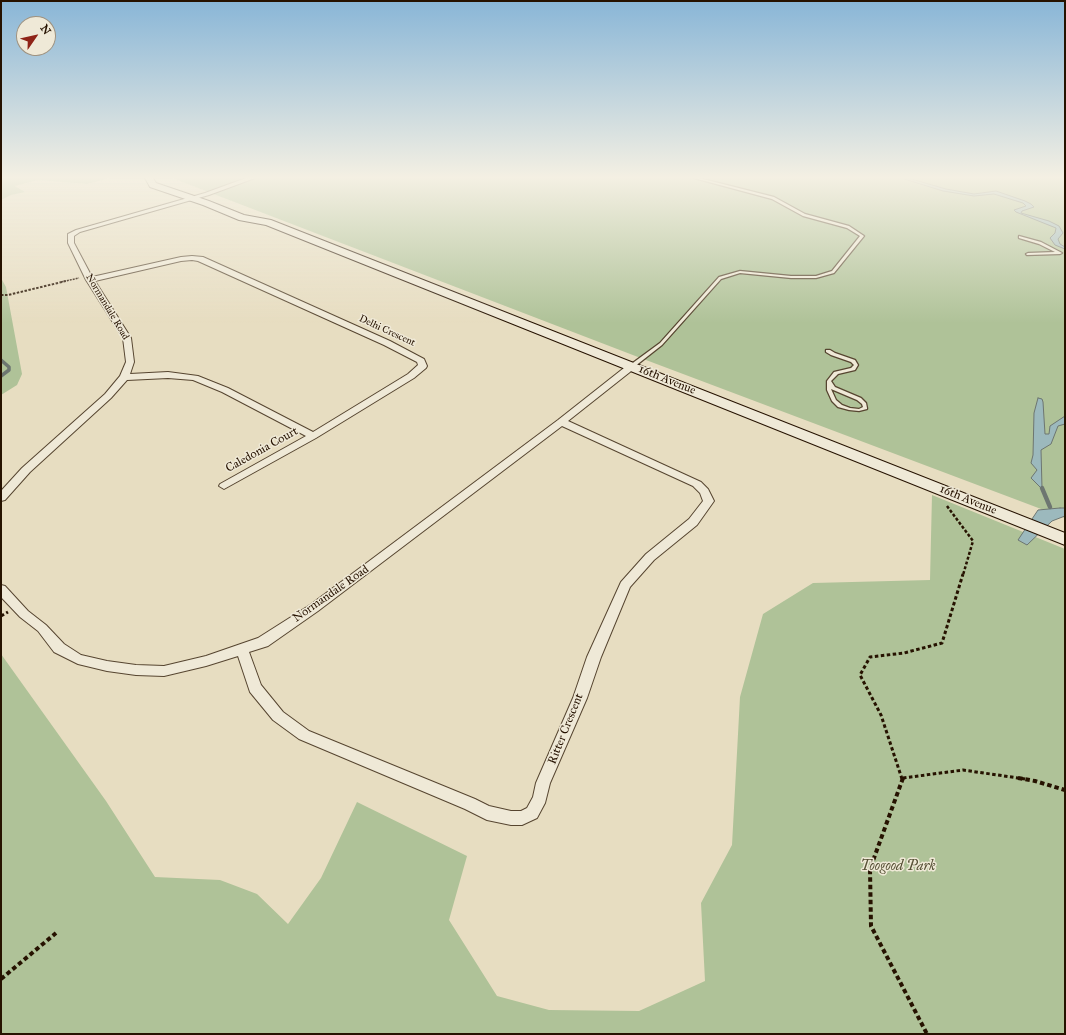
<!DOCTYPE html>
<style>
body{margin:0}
#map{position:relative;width:1066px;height:1035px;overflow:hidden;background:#e7ddc1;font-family:"IM FELL Great Primer",serif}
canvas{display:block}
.frame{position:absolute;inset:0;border:2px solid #261200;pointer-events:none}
.north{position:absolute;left:16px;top:16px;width:40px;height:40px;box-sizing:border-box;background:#efe9d7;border:1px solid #9f9381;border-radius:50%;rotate:56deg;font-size:11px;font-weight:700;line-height:16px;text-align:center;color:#261200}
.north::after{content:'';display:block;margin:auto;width:14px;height:18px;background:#8f2418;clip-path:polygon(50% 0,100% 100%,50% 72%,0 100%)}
</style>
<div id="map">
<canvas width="1066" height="1035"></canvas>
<div class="frame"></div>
<div class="north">N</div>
</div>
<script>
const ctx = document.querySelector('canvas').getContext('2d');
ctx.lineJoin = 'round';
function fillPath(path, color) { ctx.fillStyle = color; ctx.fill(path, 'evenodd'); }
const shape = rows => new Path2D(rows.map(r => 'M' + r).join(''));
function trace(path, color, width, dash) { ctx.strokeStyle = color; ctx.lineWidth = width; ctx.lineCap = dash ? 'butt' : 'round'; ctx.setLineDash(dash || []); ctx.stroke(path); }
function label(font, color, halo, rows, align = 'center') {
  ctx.font = font + ' "IM FELL Great Primer",serif'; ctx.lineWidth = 3; ctx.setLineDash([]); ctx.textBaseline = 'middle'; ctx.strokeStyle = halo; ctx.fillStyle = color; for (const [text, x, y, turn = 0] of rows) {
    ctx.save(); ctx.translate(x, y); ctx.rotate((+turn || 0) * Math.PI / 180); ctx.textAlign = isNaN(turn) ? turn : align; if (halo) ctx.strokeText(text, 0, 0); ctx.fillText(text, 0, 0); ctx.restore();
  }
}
const green = shape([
 [1,178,110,178,87,184,38,180,15,186,25,192,11,195,1,200],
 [172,178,1065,178,1065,518,638,357],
 [1,278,6,287,22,374,17,385,1,395],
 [932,495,1065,549,1065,1034,1,1034,1,654,106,801,155,877,220,880,257,894,288,924,321,878,357,802,467,856,449,920,497,996,549,1010,639,1011,705,981,701,903,732,845,740,697,763,614,813,583,930,580]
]);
const water = shape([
 [901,178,908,178,946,189,974,194,996,191,1025,201,1031,204,1034,207,1022,211,1021,213,1049,221,1059,226,1063,233,1058,239,1060,244,1065,247,1065,249,1055,245,1050,238,1055,233,1056,228,1016,212,1014,210,1026,206,1023,203,994,194,974,196,943,191,901,178],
 [1038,398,1042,399,1043,402,1045,434,1049,434,1050,426,1065,416,1065,424,1058,426,1051,444,1041,450,1042,488,1041,488,1031,478,1037,470,1031,463,1033,455,1034,413,1038,398],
 [1060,508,1065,508,1065,516,1052,521,1027,545,1018,540,1038,510,1060,508]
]);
const streamFar1 = shape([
 [1,360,9,367,9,370,1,376]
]);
const stream = shape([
 [1042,488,1050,507]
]);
const pathFar4 = shape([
 [61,282,79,278]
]);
const pathFar3 = shape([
 [1,295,8,295,66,281]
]);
const pathFar2 = shape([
 [947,506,973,541,963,575]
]);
const pathFar1 = shape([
 [1,616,8,612],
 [903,778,963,770,1025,779],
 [902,779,881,715,860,675,870,657,904,653,942,643,963,574]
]);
const path = shape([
 [903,778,870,869,871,926,927,1034],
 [1018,778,1035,781,1065,790],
 [1,979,56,933]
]);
const lane = shape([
 [694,178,699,178,774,197,805,214,849,226,864,236,834,273,816,278,791,278,740,273,721,279,662,345,634,367,630,367,630,365,660,343,719,277,740,271,791,276,816,276,832,271,860,236,847,228,803,216,772,199,694,178],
 [1019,236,1041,242,1062,253,1060,254,1027,255,1026,254,1028,253,1055,252,1039,244,1019,238,1019,236],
 [826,350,830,350,835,353,855,360,858,365,855,370,838,374,831,381,835,387,861,398,866,403,867,408,867,409,859,411,849,410,838,407,832,401,827,390,827,381,834,372,851,368,854,365,851,362,831,355,826,352,826,350],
 [831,389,857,400,862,404,863,407,859,409,850,408,842,405,836,400,831,389]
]);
const street = shape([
 [246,178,255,178,209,195,80,232,74,236,74,243,92,277,181,257,192,256,203,257,390,341,424,359,427,366,426,368,414,378,316,438,224,489,219,486,220,484,306,436,222,392,193,380,168,378,127,380,111,398,30,472,5,500,1,501,1,491,22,468,105,394,120,376,126,362,123,338,86,280,68,243,68,234,76,230,205,193,246,178],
 [192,260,198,261,384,345,417,362,418,365,408,374,313,432,228,388,198,376,168,372,130,374,134,362,131,338,95,281,181,261,192,260],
 [632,363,636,366,635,368,568,421,701,482,708,489,714,501,697,525,654,560,630,587,601,657,587,698,550,783,545,803,537,818,522,825,511,825,487,820,465,809,299,739,273,720,250,692,238,656,206,666,164,676,136,675,107,671,78,664,54,652,38,631,20,617,1,597,1,585,5,586,28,611,46,625,64,644,81,655,107,661,136,665,164,666,206,656,258,638,310,605,368,562,558,420,629,364,632,363],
 [562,426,693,486,700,493,703,501,689,519,646,554,621,582,587,657,573,698,536,783,533,797,527,808,521,811,511,811,489,806,475,799,309,731,283,712,261,685,249,652,268,646,318,611,562,426]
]);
const secondary = shape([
 [145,178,153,178,156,183,209,201,244,215,271,220,1065,533,1065,545,266,225,239,220,203,205,150,187,145,178]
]);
const farStreetnames = [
 ["Normandale Road",107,307,59],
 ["Delhi Crescent",387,331,25]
];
const streetNames = [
 ["16th Avenue",667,380,22],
 ["Caledonia Court",262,450,-29],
 ["16th Avenue",968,500,22],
 ["Normandale Road",331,594,-35],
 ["Ritter Crescent",566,729,-68]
];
const nearParknames = [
 ["Toogood Park",898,867]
];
fillPath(green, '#afc298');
fillPath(water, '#9cb9bd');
trace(water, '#6d7671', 1);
trace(streamFar1, '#6d7671', 3.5);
trace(stream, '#6d7671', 4.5);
trace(lane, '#564530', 2.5);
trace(street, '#564530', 2);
trace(secondary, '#261200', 2);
trace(pathFar4, '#261200', 1.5, [2, 1]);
trace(pathFar3, '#261200', 2, [2.5, 1.5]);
trace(pathFar2, '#261200', 2.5, [3, 2]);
trace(pathFar1, '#261200', 3, [3.5, 2.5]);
trace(path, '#261200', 4, [4.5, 3]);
fillPath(lane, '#efe9d7');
fillPath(street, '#efe9d7');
fillPath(secondary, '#efe9d7');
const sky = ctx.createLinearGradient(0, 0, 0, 323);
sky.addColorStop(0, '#89b6d7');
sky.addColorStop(0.55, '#f4f0e3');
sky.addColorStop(1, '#f4f0e300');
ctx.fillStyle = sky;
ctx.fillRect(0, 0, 1066, 323);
label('10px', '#261200', '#efe9d7', farStreetnames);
label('12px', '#261200', '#efe9d7', streetNames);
label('italic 14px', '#565035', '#efe9d7', nearParknames);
</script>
